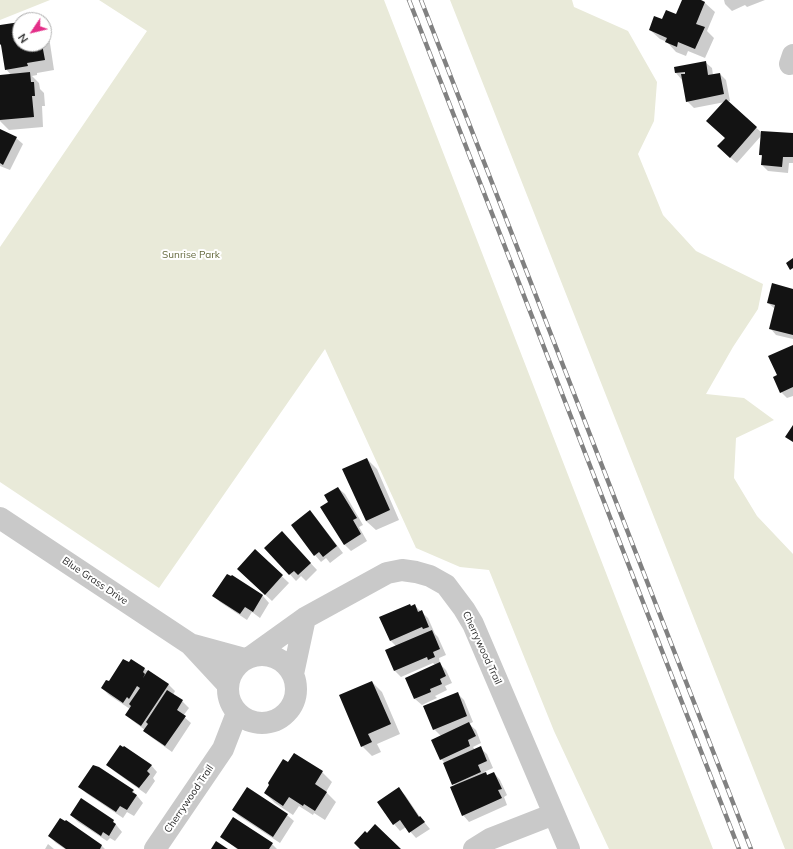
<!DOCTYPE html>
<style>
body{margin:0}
#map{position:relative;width:793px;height:849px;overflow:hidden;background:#fff;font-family:Mulish,sans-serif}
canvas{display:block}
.north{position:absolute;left:12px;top:12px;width:40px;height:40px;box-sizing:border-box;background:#fff;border:1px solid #ababab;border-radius:50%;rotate:235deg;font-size:11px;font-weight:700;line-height:16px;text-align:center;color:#2c2c2c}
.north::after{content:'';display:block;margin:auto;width:14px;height:18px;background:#e32e88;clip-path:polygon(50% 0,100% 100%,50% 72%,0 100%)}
</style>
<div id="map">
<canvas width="793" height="849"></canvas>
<div class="north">N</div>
</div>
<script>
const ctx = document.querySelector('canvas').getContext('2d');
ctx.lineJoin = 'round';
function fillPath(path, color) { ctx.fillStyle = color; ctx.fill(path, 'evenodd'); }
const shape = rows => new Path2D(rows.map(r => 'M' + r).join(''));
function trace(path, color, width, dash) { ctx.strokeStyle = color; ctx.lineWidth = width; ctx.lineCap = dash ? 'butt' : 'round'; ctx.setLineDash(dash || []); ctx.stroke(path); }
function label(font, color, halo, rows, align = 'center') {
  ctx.font = font + ' Mulish,sans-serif'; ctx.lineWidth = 4; ctx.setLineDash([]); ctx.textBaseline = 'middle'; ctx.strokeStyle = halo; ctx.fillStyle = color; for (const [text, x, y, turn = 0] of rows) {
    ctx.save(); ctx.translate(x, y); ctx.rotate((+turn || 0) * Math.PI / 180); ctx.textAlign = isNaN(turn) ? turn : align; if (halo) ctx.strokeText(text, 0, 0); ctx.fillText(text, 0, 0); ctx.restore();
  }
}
const green = shape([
 [0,0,50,0,0,20],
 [99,0,384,0,713,849,609,849,554,731,489,570,460,567,416,548,325,349,159,588,0,482,0,247,147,31],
 [450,0,572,0,574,7,628,31,657,82,654,121,638,154,663,215,696,251,763,284,758,309,733,347,706,394,744,398,774,420,736,438,734,478,757,516,793,554,793,849,785,849]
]);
const shadow = shape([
 [683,0,699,0,705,3,715,12,707,31,714,38,705,58,688,51,686,56,676,52,667,42,660,39,650,30,663,20,677,16],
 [724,0,765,0,747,7,745,5,732,11,725,4],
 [20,23,20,44,44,44,44,26,48,30,54,70,37,73,37,75,32,76,39,83,40,89,44,93,45,106,42,106,43,127,9,130,0,121,0,76,11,75,6,69,2,47,0,44,0,26],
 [705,62,712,68,713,75,720,74,726,80,730,101,727,101,762,133,793,134,793,163,789,163,788,173,768,171,762,165,763,157,760,155,761,136,737,163,725,153,725,102,694,108,687,101,682,80,676,73,675,68],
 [0,130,16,138,23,144,10,170,0,166],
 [793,290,793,339,776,335,770,328,775,309,768,303],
 [793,346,793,396,787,398,781,392,778,376],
 [367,459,377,469,399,520,376,530,366,521],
 [338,488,345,494,363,525,359,527,367,541,351,551,344,544,330,502],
 [310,512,316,518,343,553,330,563,326,558,321,562,315,555],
 [288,539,317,570,306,581,301,576,296,581,266,548],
 [255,551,289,583,272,601,244,575],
 [232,576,263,596,269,603,260,618,252,612,247,620,220,602,214,596],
 [415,606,428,618,435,634,438,637,446,655,439,658,440,664,446,670,452,683,445,686,447,690,435,696,437,698,422,705,415,699,435,665,433,663,401,677,395,671,386,650,396,646,391,641,411,607],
 [131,660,169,685,175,691,173,695,182,701,189,708,183,716,191,723,172,752,151,737,144,731,145,730,133,721,126,715,130,709,109,695,102,688,129,664],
 [372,682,382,692,400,734,377,744,381,752,372,756,362,746],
 [457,693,464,700,473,722,469,724,476,730,481,743,473,747,475,750,480,748,487,754,493,768,484,772,488,776,494,773,500,780,507,795,504,797,507,805,469,822,463,815,455,786,445,763,441,759,441,736,434,729],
 [294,754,322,772,332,782,326,792,336,802,325,820,314,813,313,815,299,806,293,815,275,803,265,793],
 [107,764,151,765,157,772,153,778,155,781,146,794,114,771],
 [80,787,133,791,143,803,134,816,127,812,123,818,86,793],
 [399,789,405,795,420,817,430,829,416,838,406,827,400,831,394,824],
 [233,810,287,815,294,821,280,843,239,816],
 [71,815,113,821,122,832,115,841,110,838,107,841,78,822],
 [66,821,102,846,105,849,65,849,56,843,49,836],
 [221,836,272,844,277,849,237,849],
 [48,844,54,849,45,849]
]);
const building = shape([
 [682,0,701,0,705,2,696,24,705,27,695,49,678,42,677,47,665,42,667,38,649,30,654,16,662,19,666,10,676,14],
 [20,22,20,44,42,44,45,60,27,63,28,66,5,70,1,45,0,44,0,25],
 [706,61,708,75,720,73,724,94,686,102,681,74,685,74,685,72,675,73,674,67],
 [30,72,31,82,34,82,35,96,32,96,34,117,0,120,0,75],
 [726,99,757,127,730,158,717,146,725,138,706,121],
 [0,129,17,137,3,165,0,163],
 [761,131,793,133,793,157,783,157,782,167,761,165,762,155,759,155],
 [793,258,793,268,790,270,786,263],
 [772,283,793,289,793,335,769,329,775,305,767,303],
 [793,345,793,387,780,393,773,377,777,375,768,356],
 [793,425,793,442,785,437],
 [367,458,390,510,366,521,342,469],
 [338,487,357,518,353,520,361,534,344,545,320,507,328,502,324,495],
 [310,510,337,546,323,557,319,552,314,556,291,525],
 [282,531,311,563,298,575,294,571,289,575,264,548],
 [255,549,283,575,265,595,237,569],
 [227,574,231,576,232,575,263,595,253,612,245,607,240,614,212,596],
 [410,604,411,606,415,604,418,612,422,610,429,627,423,629,422,627,390,641,379,617],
 [432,630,440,649,433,652,435,657,428,660,427,657,394,671,385,650],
 [123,659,129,662,131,659,145,668,143,672,145,674,143,678,148,670,169,684,141,726,125,715,131,706,129,704,140,688,137,686,129,699,127,697,123,703,101,688,106,680,109,681],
 [440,662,446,676,440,679,442,684,430,689,431,692,414,699,405,678],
 [372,681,391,724,368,734,372,742,361,747,339,695],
 [167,690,183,700,177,710,186,716,165,746,143,731,148,724,146,722],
 [458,692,467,716,433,730,423,706],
 [469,722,476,736,468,740,470,746,440,760,431,740],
 [120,745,123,747,124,746,152,765,147,771,150,774,139,788,106,765],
 [481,746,487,761,478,765,481,772,452,785,443,763],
 [294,753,323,771,315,784,327,792,315,811,304,804,303,806,289,797,283,806,264,793,269,785,268,783,283,759,288,762],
 [93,765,99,767,134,790,132,792,137,795,127,810,120,806,116,812,78,787],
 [486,772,487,775,494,772,502,789,498,790,502,798,462,816,450,787],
 [247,787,288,814,273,837,232,810],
 [399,787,419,817,420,816,425,822,409,833,400,820,393,825,377,802],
 [81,798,114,820,113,822,116,824,109,836,103,832,101,836,70,815],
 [233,817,273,843,269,849,238,849,220,837],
 [60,818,65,821,66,820,102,845,100,849,66,849,48,836],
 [375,824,401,849,360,849,354,843,365,831,367,833],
 [216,841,228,849,211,849]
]);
const minor = shape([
 [790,64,793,55],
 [0,518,190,644,228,685],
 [190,644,245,659],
 '228 689a34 34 0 1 1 68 0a34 34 0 1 1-68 0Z',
 [252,656,305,618,387,573,402,570,416,572,430,576,446,585,464,609,473,624,569,849],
 [293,674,305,618],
 [155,849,223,749,237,713],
 [474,849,490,839,554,814]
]);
const rail = shape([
 [409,0,739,849],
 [421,0,751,849]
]);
const parkNames = [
 ["Sunrise Park",191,255]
];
const streetNames = [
 ["Blue Grass Drive",95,581,34],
 ["Cherrywood Trail",482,648,65],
 ["Cherrywood Trail",189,799,-56]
];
fillPath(green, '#e9ead9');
fillPath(shadow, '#0003');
fillPath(building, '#131313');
trace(minor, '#c9c9c9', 22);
trace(rail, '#818181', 4.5);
trace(rail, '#fff', 3, [9]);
label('10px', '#62673a', '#fff', parkNames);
label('10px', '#2c2c2c', '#fff', streetNames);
</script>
